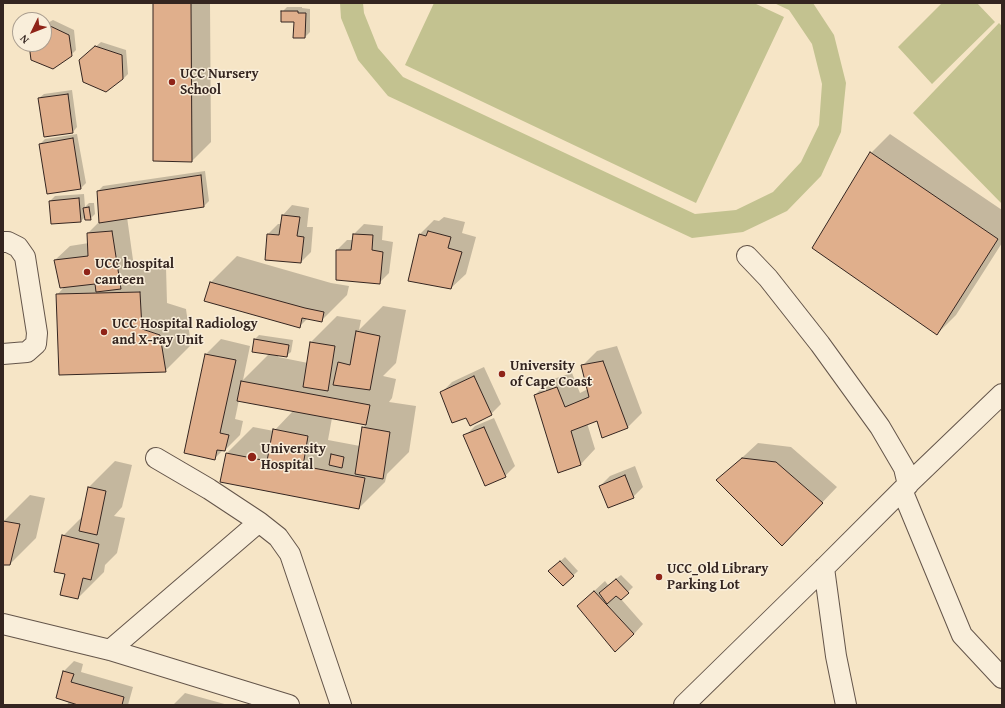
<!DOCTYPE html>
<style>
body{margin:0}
#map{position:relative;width:1005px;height:708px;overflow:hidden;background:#f6e5c6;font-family:"Gentium Book Plus",serif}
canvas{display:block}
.frame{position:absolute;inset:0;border:4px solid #342520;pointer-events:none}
.north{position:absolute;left:12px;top:12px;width:40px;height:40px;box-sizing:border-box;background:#f9eeda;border:1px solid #aa9e90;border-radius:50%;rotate:227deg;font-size:11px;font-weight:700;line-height:16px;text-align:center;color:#342520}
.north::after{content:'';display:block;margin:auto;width:14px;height:18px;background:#8f2418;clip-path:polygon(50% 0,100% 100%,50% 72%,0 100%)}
</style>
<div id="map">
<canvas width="1005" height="708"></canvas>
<div class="frame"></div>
<div class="north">N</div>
</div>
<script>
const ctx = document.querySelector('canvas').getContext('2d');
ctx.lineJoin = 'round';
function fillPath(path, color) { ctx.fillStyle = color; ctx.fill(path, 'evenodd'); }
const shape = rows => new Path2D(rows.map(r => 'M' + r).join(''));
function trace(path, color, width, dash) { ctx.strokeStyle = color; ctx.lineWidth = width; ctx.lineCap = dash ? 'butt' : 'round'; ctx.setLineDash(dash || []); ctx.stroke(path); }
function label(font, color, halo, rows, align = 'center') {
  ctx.font = font + ' "Gentium Book Plus",serif'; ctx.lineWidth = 3; ctx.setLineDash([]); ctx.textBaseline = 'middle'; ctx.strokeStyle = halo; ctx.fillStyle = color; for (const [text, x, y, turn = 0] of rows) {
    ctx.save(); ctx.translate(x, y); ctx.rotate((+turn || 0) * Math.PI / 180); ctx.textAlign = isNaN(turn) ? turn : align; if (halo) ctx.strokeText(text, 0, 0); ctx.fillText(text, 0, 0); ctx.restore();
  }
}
const green = shape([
 [340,3,363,3,364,13,378,48,403,77,695,214,736,210,773,192,801,162,819,125,822,84,812,44,789,10,774,3,813,3,834,35,846,83,841,132,821,176,787,211,743,232,692,238,388,96,358,60,341,18],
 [434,3,754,3,784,17,696,203,405,65],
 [942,3,977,3,995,22,932,84,898,47],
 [999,23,1002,26,1002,204,913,113]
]);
const shadow = shape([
 [154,3,210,3,211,142,192,161],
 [287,7,302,7,302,8,310,9,310,32,305,37,295,21,282,12],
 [53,20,74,30,76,50,71,55,30,44,44,44,44,25],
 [101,42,126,50,128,74,123,79,85,56],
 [72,90,77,127,73,132,39,98,44,94],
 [77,134,86,183,81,188,40,144,45,139],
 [890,134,1002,210,1002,243,956,315,937,334,813,248,871,153],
 [205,171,209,201,204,206,127,217,134,267,166,267,167,303,186,309,191,345,165,371,57,295,65,286,55,260,70,246,89,243,88,233,100,221,98,191,103,186],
 [84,194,85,207,89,203,94,203,95,214,90,219,85,217,81,221,50,201,55,196],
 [292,205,309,208,307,227,313,227,311,252,301,262,266,259,268,234,278,224,281,224,283,215],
 [444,217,465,222,462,233,476,237,466,274,451,288,419,235,434,220,439,221],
 [364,224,383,226,382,240,393,242,389,273,379,283,337,250,347,240,353,240,354,234],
 [237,256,331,283,349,286,347,295,321,321,308,318,299,327,206,301,211,282],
 [383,306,406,310,396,363,383,376,396,379,392,398,389,402,416,406,409,452,387,474,385,482,359,508,221,481,227,453,253,427,274,431,293,411,239,400,235,419,243,421,240,435,225,450,223,450,214,459,185,453,206,354,221,339,250,346,243,380,269,354,254,340,259,335,293,340,291,352,286,356,279,355,278,357,308,363,311,342,337,316,361,320,359,330],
 [332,418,366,424,363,428,360,446,328,440],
 [617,346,642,413,627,428,597,419,587,423,595,449,581,464,535,395,550,380,572,373,580,393,588,389,582,366,597,351],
 [484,367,501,404,491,414,466,417,442,392,452,382],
 [494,418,515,466,505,476,465,436,475,426],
 [758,443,791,447,837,487,796,530,718,480],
 [115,461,132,465,122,507,114,516,125,518,117,553,105,565,104,572,78,598,66,574,63,536,83,516,89,487],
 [635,466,643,487,633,497,600,486,610,476],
 [30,495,45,498,36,538,10,564,3,564,4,521],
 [565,557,578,571,563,585,550,571],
 [621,575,633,587,621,599,643,624,634,634,578,606,605,581,608,585],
 [74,661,83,664,81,672,133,687,128,705,67,705,69,701,57,698,64,671],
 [185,693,228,705,173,705]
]);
const building = shape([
 [153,3,191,3,192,162,153,161,153,3],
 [281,11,298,11,298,13,306,13,305,38,293,38,294,22,281,22,281,11],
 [48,25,69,35,72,56,53,69,31,60,29,44,44,44,44,27,48,25],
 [95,46,122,55,123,79,106,92,83,82,79,60,95,46],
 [68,94,73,133,44,137,38,98,68,94],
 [73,138,81,189,47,194,39,144,73,138],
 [870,152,998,239,937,335,812,248,870,152],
 [201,175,204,207,99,223,97,191,201,175],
 [79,198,81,222,51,224,49,201,79,198],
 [89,207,91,220,85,220,83,208,89,207],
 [282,215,300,217,297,236,304,237,301,263,265,260,267,234,279,235,282,215],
 [112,231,121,289,96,292,95,284,60,288,54,260,88,256,87,233,112,231],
 [428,231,451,237,448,248,462,252,451,289,408,281,419,234,426,236,428,231],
 [353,234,373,235,372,250,383,252,380,284,336,280,336,250,351,250,353,234],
 [210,282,305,308,324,312,322,322,302,318,300,328,204,301,210,282],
 [140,292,142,329,160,335,166,372,59,375,56,294,140,292],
 [356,331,380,336,370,390,333,385,338,362,350,365,356,331],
 [254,339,289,345,287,357,252,352,254,339],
 [310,342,335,346,328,391,303,387,310,342],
 [205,354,236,360,220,433,229,435,225,451,217,450,215,460,184,453,205,354],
 [603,361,628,428,602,438,597,421,571,431,581,465,558,473,534,395,557,387,565,407,589,397,581,365,603,361],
 [474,376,492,415,470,426,466,418,452,423,440,392,474,376],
 [241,381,370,405,366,425,237,401,241,381],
 [362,427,390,432,383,479,355,474,362,427],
 [484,427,506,477,485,486,463,435,484,427],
 [273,429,308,436,303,466,365,478,359,509,220,482,226,453,267,461,273,429],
 [331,454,344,457,342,468,329,465,331,454],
 [742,458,776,462,823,503,782,546,716,480,742,458],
 [625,475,634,498,608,508,599,486,625,475],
 [88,487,106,491,97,535,79,531,88,487],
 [3,521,20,524,10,565,3,565,3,521],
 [62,535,99,544,91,580,83,578,78,599,60,595,65,574,54,572,62,535],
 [560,561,574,576,563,586,548,571,560,561],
 [616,579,629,593,621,600,616,596,607,604,599,593,616,579],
 [594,591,634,634,615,652,577,606,594,591],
 [63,671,74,674,71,682,124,697,122,705,78,705,56,698,63,671]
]);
const minor = shape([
 [3,242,8,242,18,247,25,257,37,333,36,344,27,352,3,354],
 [747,256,768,278,820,344,880,427,904,468,908,485],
 [156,458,209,489,259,522],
 [902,490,962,635,1002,678],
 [824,568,836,656,846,705],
 [3,624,110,650,289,705],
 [110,650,259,522,278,537,290,554,341,705],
 [684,705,824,568,902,490,1002,394]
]);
const markers = [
 [172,82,4,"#8f2418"],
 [87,272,4,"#8f2418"],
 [104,332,4,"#8f2418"],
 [502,374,4,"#8f2418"],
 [252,457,5,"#8f2418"],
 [659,577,4,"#8f2418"]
];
const poiNames = [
 ["UCC Nursery",180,74],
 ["School",180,90],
 ["UCC hospital",95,264],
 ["canteen",95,280],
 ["UCC Hospital Radiology",112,324],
 ["and X-ray Unit",112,340],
 ["University",510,366],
 ["of Cape Coast",510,382],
 ["University",261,449],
 ["Hospital",261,465],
 ["UCC_Old Library",667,569],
 ["Parking Lot",667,585]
];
fillPath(green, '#c3c290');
fillPath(shadow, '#0003');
fillPath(building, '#e0af8c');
trace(building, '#342520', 1);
trace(minor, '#64554a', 22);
trace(minor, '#f9eeda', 20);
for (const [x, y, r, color] of markers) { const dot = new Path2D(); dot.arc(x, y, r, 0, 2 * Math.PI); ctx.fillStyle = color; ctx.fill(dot); trace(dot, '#f9eeda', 1.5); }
label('bold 14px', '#342520', '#f9eeda', poiNames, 'left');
</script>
